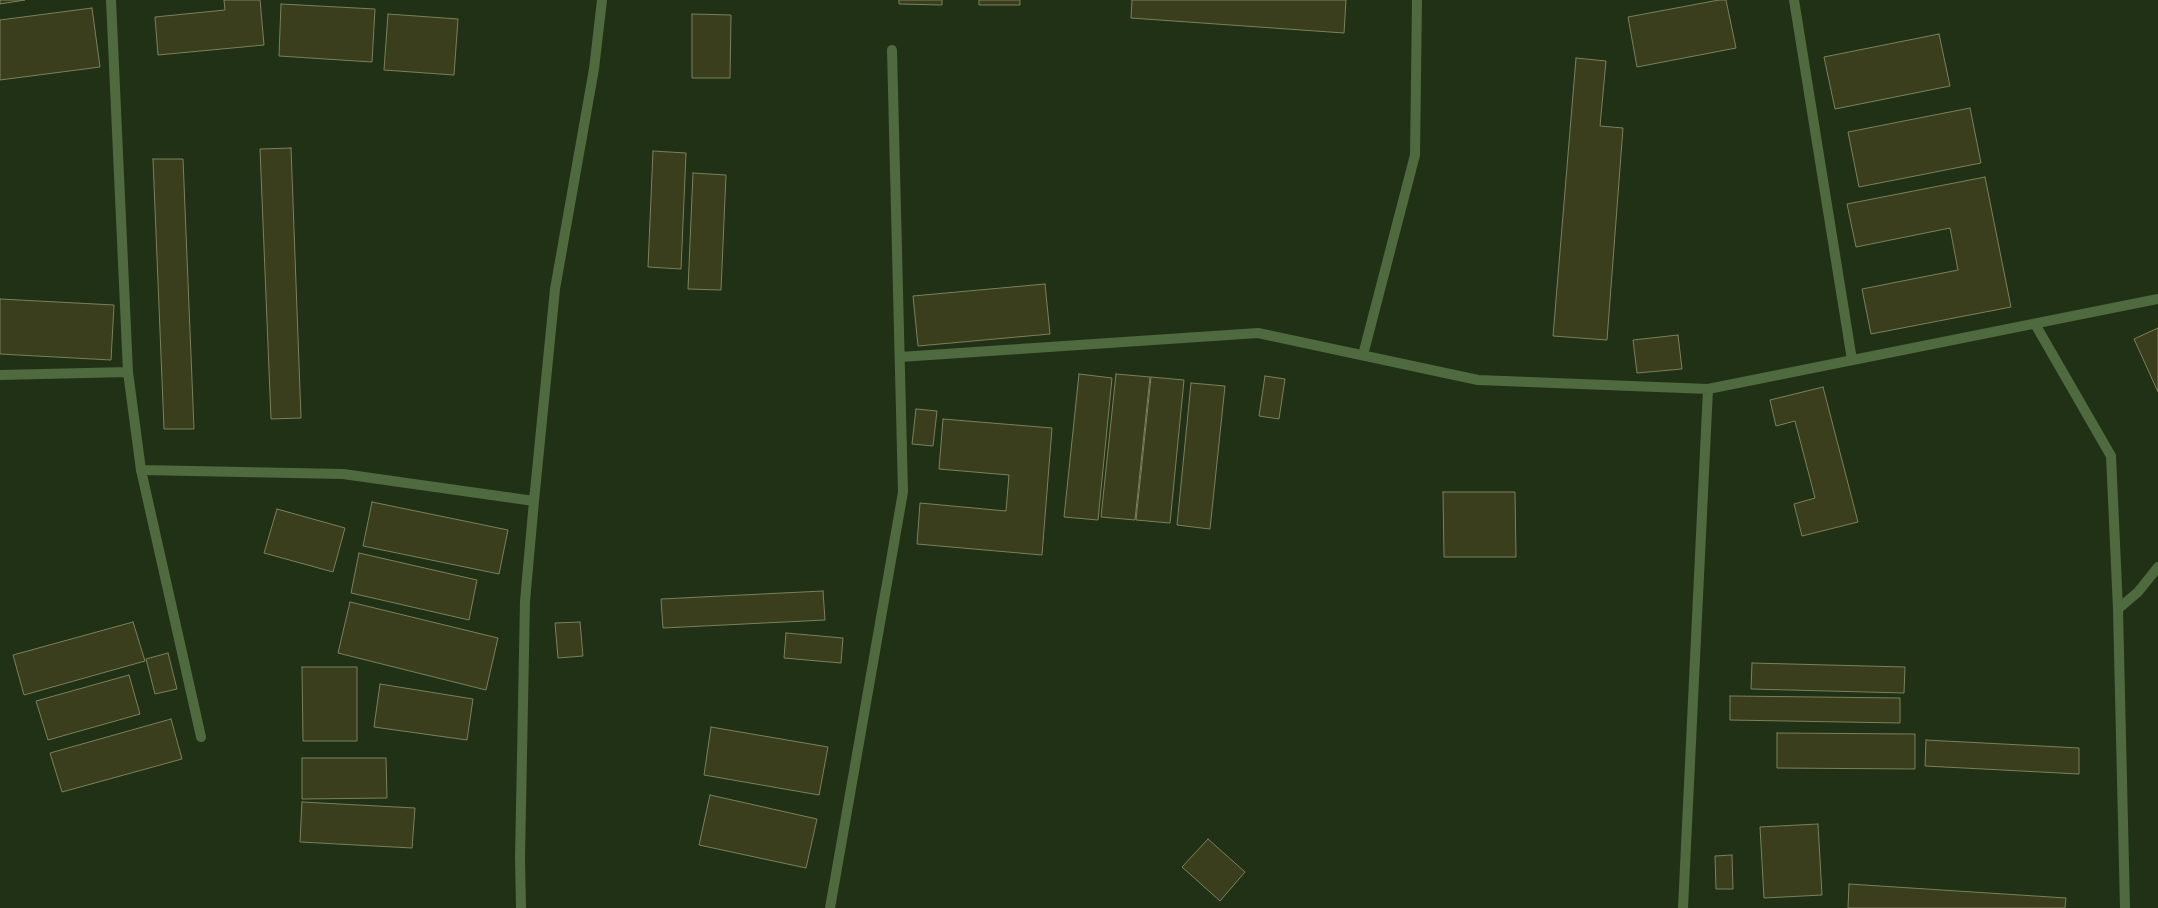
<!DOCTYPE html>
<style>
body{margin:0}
canvas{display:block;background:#203115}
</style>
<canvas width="2158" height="908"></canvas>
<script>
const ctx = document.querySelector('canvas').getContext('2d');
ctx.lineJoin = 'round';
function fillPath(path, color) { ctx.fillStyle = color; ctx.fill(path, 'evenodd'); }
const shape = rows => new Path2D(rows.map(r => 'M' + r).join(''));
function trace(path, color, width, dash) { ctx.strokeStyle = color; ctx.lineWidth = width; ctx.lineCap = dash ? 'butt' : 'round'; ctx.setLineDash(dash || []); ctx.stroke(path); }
const building = shape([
 [0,0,25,0,0,4,0,0],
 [224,0,260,0,264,45,158,55,155,17,225,10,224,0],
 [899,0,942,0,942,5,899,4,899,0],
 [979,0,1020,0,1020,5,979,5,979,0],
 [1132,0,1346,0,1344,33,1131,18,1132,0],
 [1719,0,1726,0,1736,48,1637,67,1628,17,1719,0],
 [281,4,375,9,372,62,279,56,281,4],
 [92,8,100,67,0,80,0,20,92,8],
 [388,14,458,19,454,75,384,70,388,14],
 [692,14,731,15,730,78,692,78,692,14],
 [1939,34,1950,86,1835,109,1824,57,1939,34],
 [1576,58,1606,61,1600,126,1623,128,1607,340,1553,336,1576,58],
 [1970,108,1981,163,1859,187,1848,132,1970,108],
 [291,148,301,418,271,419,260,149,291,148],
 [653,151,686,153,681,269,648,267,653,151],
 [153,159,183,159,194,429,164,429,153,159],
 [693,173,726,175,721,290,688,289,693,173],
 [1985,177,2011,307,1871,334,1862,289,1958,270,1950,228,1856,247,1847,204,1985,177],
 [1045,284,1050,334,918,346,913,296,1045,284],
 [0,299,114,305,111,360,0,354,0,299],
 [2158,328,2158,392,2134,339,2158,328],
 [1678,335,1682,369,1637,373,1633,340,1678,335],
 [1079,374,1112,378,1098,520,1064,517,1079,374],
 [1116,374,1150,377,1135,520,1101,517,1116,374],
 [1265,376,1285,379,1279,419,1259,416,1265,376],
 [1151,377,1184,380,1170,523,1136,520,1151,377],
 [1191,383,1225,386,1210,529,1177,525,1191,383],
 [1823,387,1858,522,1802,536,1794,504,1815,498,1795,421,1776,426,1770,400,1823,387],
 [916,409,937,411,933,446,912,444,916,409],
 [943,419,1052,428,1042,555,917,544,920,503,1006,511,1009,475,939,469,943,419],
 [1443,492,1515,492,1516,557,1444,557,1443,492],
 [372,502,508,530,499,574,363,546,372,502],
 [277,509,345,528,333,572,264,553,277,509],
 [359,553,477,580,469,620,351,593,359,553],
 [823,591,825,620,663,628,661,599,823,591],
 [350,602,498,638,486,690,338,653,350,602],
 [133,622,145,661,24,695,13,655,133,622],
 [580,622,583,656,558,658,555,623,580,622],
 [786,633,843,638,841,663,784,658,786,633],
 [168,653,177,689,155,694,146,659,168,653],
 [1752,663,1905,667,1904,693,1751,689,1752,663],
 [302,667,357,667,357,741,303,741,302,667],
 [129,675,140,714,48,740,36,701,129,675],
 [380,684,473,699,467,740,374,727,380,684],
 [1730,696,1900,698,1900,723,1730,720,1730,696],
 [171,719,182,759,62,792,50,753,171,719],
 [711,727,828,747,819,795,704,775,711,727],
 [1777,733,1915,734,1915,769,1777,768,1777,733],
 [1926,740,2079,748,2079,774,1925,766,1926,740],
 [302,758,386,758,387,798,302,799,302,758],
 [710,795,817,819,806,868,699,845,710,795],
 [302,802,415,808,412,848,300,842,302,802],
 [1818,824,1822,895,1764,898,1760,827,1818,824],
 [1208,839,1245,872,1220,901,1182,867,1208,839],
 [1732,855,1733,889,1716,889,1715,856,1732,855],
 [1849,884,2066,898,2065,908,1848,908,1849,884]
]);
const lane = shape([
 [141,470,201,737]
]);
const street = shape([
 [111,0,128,372,141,470,343,474,534,501],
 [1794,0,1852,360],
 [2035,324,2111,456,2118,609,2125,908],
 [1363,355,1415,155,1417,0],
 [900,357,1258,333,1478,380,1708,389,2158,299],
 [0,375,128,372],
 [2118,609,2138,592,2158,567],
 [521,908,520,858,525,601,534,501,555,289,594,69,602,0],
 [830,908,903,492,892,50],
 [1683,908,1708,389]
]);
fillPath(building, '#3a3e1c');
trace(building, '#7b805b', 1);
trace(lane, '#4e6a3e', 10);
trace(street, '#4e6a3e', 10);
</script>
